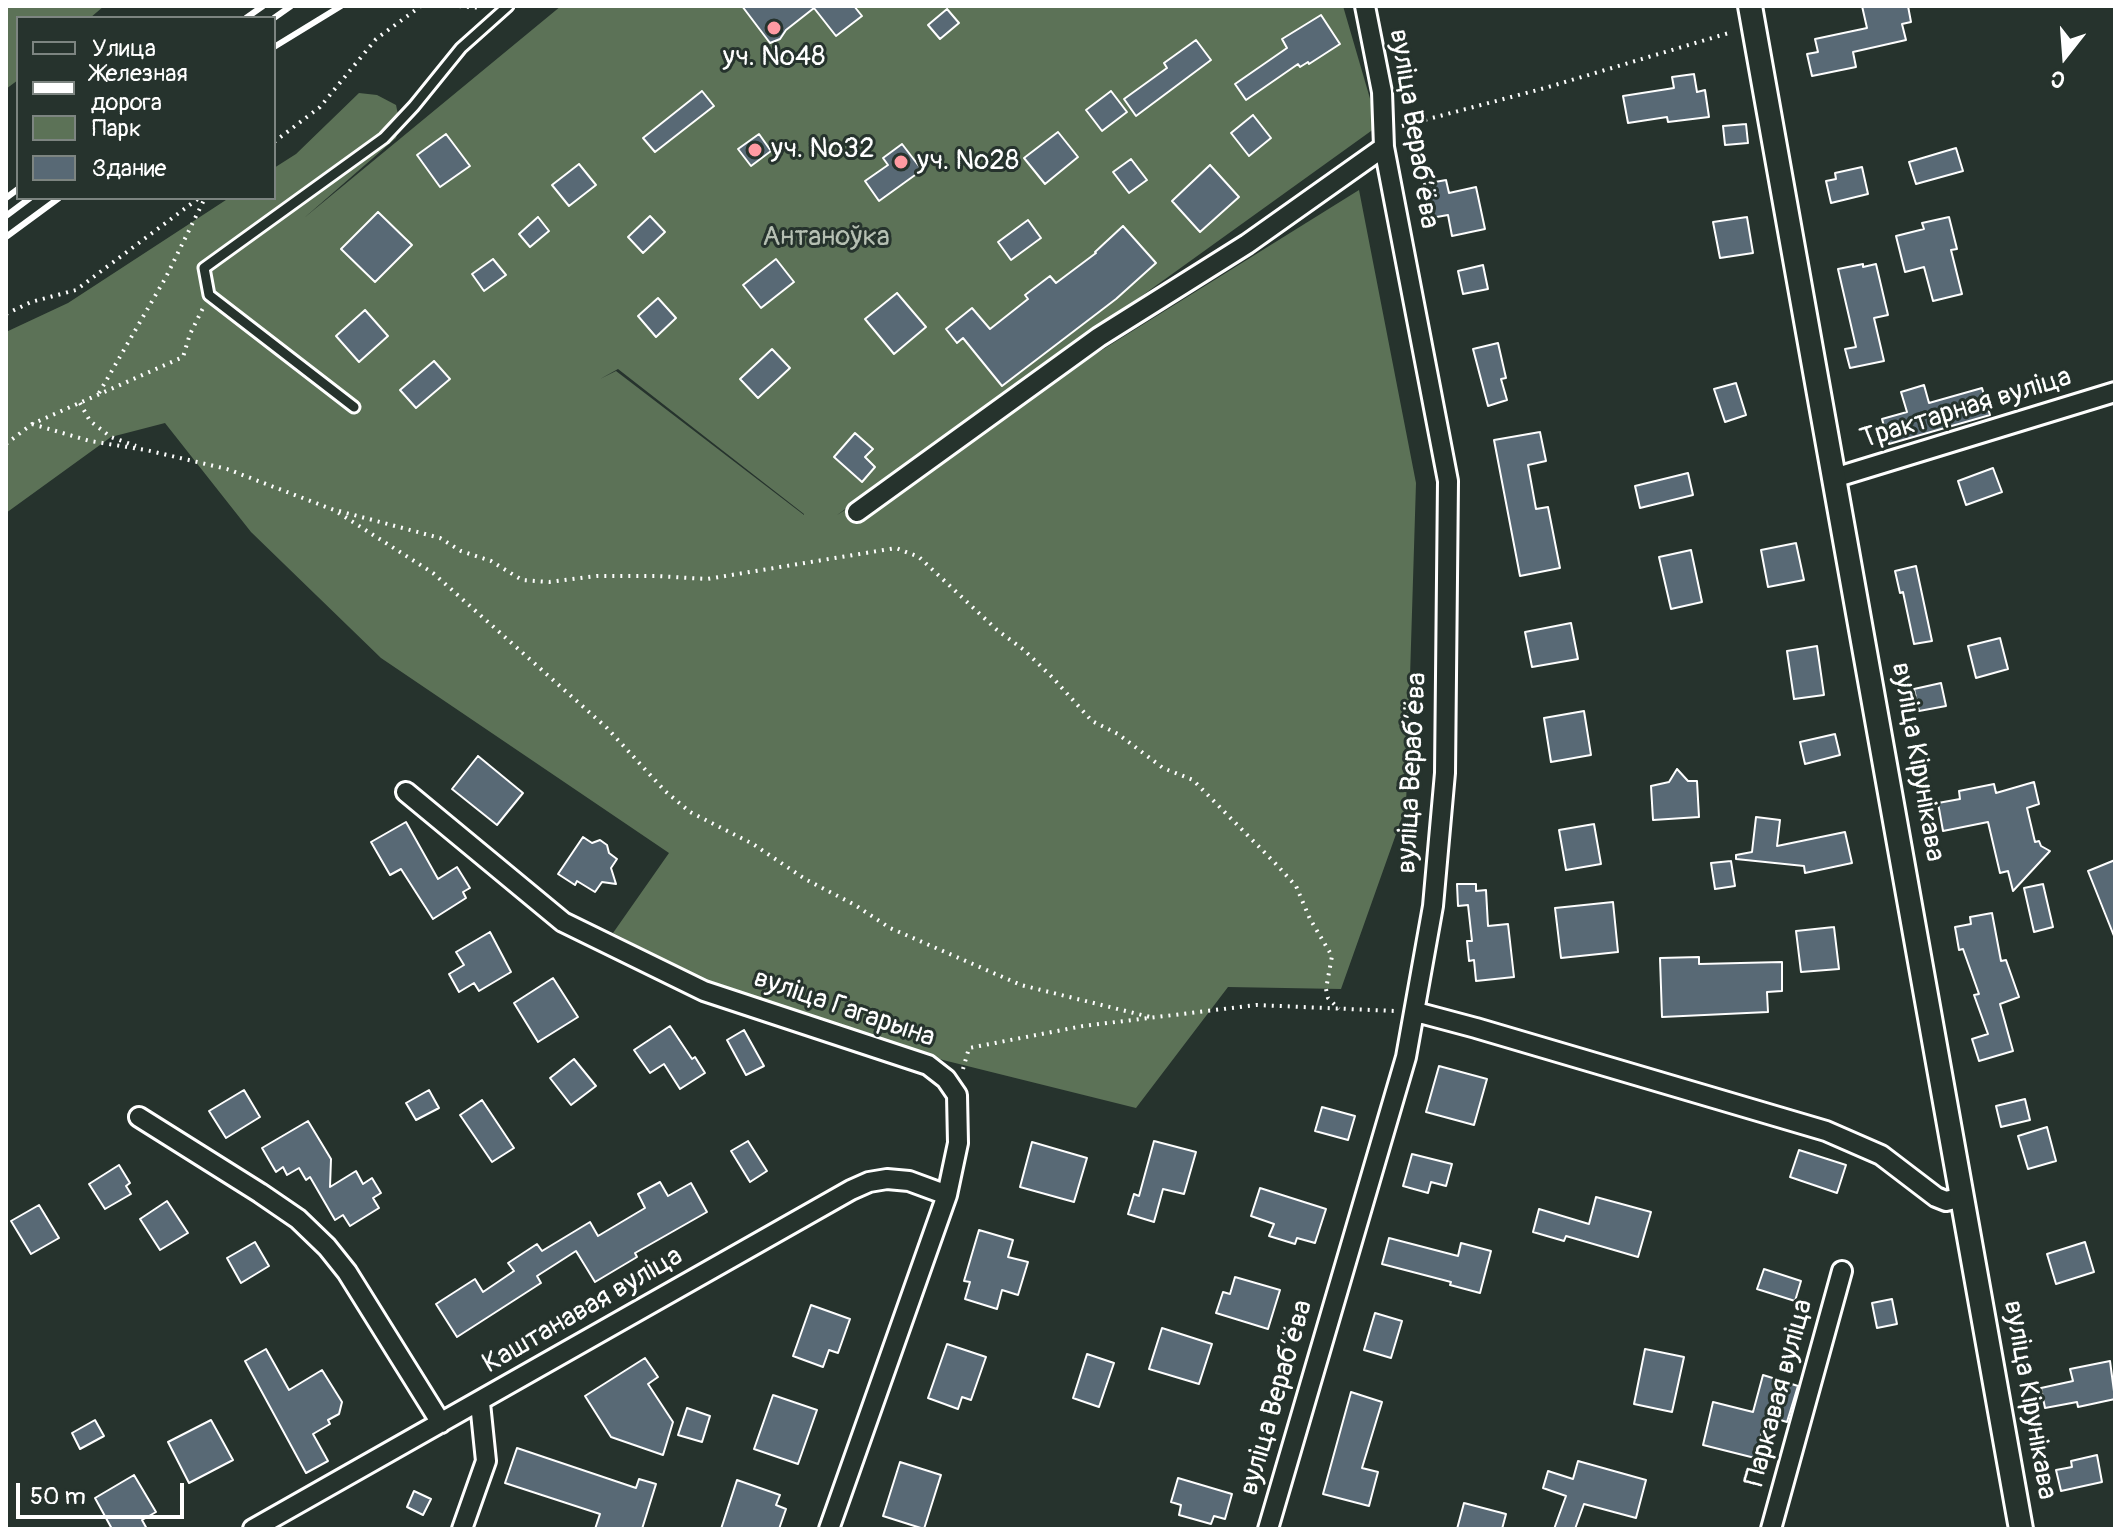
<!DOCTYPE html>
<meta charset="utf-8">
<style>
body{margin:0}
#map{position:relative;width:2121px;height:1535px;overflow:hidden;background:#26332d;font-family:Pangolin,sans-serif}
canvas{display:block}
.frame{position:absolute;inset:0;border:8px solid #fff;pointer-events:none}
.legend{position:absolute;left:16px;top:16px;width:260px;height:184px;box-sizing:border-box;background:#26332d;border:2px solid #7d8581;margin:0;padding:10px 14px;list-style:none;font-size:24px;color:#fff}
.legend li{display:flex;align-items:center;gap:16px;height:40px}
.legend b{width:40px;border:2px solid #7d8581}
.north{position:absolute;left:2025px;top:16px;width:80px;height:80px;-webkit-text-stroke:6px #26332d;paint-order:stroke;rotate:197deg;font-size:22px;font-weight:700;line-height:32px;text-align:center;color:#fff}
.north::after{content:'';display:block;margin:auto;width:28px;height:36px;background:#fff;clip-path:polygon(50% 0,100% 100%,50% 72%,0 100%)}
.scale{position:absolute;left:16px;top:1483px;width:168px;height:36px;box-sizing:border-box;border:4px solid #fff;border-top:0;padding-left:10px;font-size:24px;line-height:28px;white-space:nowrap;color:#fff;-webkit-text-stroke:6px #26332d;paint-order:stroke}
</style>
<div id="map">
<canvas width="2121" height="1535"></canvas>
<div class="frame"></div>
<ul class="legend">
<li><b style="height:10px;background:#26332d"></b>Улица</li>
<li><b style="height:10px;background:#fff"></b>Железная дорога</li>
<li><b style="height:22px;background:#5c7257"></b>Парк</li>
<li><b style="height:22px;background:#586975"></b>Здание</li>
</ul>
<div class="north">С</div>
<div class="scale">50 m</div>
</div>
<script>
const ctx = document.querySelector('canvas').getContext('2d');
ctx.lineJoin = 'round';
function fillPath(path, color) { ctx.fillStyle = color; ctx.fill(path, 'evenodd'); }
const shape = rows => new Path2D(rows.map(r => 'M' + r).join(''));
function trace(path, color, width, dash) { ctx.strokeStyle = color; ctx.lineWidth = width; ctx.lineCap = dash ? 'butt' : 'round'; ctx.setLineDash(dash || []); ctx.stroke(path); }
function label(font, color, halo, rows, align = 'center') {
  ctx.font = font + ' Pangolin,sans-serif'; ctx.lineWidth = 6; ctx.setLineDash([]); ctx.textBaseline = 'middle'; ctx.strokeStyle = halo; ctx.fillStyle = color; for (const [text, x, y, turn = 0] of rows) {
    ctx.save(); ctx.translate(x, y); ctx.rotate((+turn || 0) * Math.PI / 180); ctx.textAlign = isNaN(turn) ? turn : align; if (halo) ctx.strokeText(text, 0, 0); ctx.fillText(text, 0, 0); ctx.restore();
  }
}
const green = shape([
 [6,6,104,6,90,18,18,18,18,80,6,89],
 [561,6,1343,6,1378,126,837,515,1359,190,1416,483,1406,806,1341,989,1228,987,1136,1108,943,1060,710,982,613,933,669,853,381,658,251,532,165,423,111,437,6,513,6,332,68,303,229,198,274,198,274,168,296,154,359,93,377,95,396,105,400,124,396,138,304,218],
 [618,369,804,514,804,515,616,371,600,379]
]);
const building = shape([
 [742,6,854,6,862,16,836,36,814,8,786,30,780,39,770,43,742,6],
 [1862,6,1908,6,1911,22,1902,24,1906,40,1853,52,1856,67,1812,76,1807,54,1818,52,1815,39,1867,28,1862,6],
 [947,9,959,23,940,39,928,25,947,9],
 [1321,15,1340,44,1309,64,1308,62,1300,67,1298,64,1246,100,1235,84,1287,48,1282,39,1321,15],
 [1196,40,1211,60,1136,116,1124,99,1167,68,1164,63,1196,40],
 [1694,74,1697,92,1705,90,1709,117,1668,122,1667,117,1628,123,1623,96,1674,88,1672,77,1694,74],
 [702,91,714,106,655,152,643,138,702,91],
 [1111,91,1127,112,1102,131,1086,110,1111,91],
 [1253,115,1271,138,1249,156,1231,133,1253,115],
 [1746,124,1748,143,1725,145,1723,126,1746,124],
 [1058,132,1078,157,1045,184,1024,158,1058,132],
 [446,134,470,166,440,187,417,155,446,134],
 [759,134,771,151,751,166,738,149,759,134],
 [902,144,922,170,879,201,865,181,888,165,883,158,902,144],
 [1956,148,1963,171,1916,184,1909,162,1956,148],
 [1131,159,1147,180,1129,193,1113,172,1131,159],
 [579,164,596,185,569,206,552,185,579,164],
 [1210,165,1239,197,1200,232,1172,201,1210,165],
 [1862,167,1868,194,1831,203,1826,181,1836,179,1835,173,1862,167],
 [1446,180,1449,193,1476,187,1485,229,1452,236,1448,215,1431,218,1424,184,1446,180],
 [378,212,412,245,375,282,341,249,378,212],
 [650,216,665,232,643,253,628,237,650,216],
 [538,217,549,231,530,247,519,234,538,217],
 [1747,217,1753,253,1720,258,1713,222,1747,217],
 [1949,217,1957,249,1951,250,1962,294,1933,301,1924,267,1905,272,1896,236,1924,229,1922,223,1949,217],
 [1028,220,1041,238,1011,260,998,242,1028,220],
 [1123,226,1156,263,1116,299,1002,386,963,338,957,343,946,329,972,308,990,329,1028,299,1025,295,1050,276,1056,283,1096,253,1095,252,1123,226],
 [493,259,506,275,484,291,472,274,493,259],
 [776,259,794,282,761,308,743,285,776,259],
 [1863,264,1863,267,1876,264,1888,315,1874,318,1884,361,1850,368,1845,349,1856,347,1838,269,1863,264],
 [1483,265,1488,289,1463,294,1458,271,1483,265],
 [897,293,926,327,894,354,865,319,897,293],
 [658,298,676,318,656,337,638,316,658,298],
 [365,310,388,336,359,362,336,336,365,310],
 [1498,343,1506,378,1501,379,1507,400,1488,406,1473,349,1498,343],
 [772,349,790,368,758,398,740,379,772,349],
 [434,361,450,379,416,408,400,390,434,361],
 [1736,383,1746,415,1725,422,1714,389,1736,383],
 [1924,385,1929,403,1982,388,1990,415,1889,444,1882,419,1907,412,1901,392,1924,385],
 [1540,432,1546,461,1528,465,1536,509,1548,507,1560,568,1520,576,1494,440,1540,432],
 [855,433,873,449,865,457,875,467,862,482,834,457,855,433],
 [1993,468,2002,492,1966,505,1958,481,1993,468],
 [1688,473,1693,495,1640,508,1635,486,1688,473],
 [1796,543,1804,580,1768,587,1761,550,1796,543],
 [1691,550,1702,602,1671,609,1659,557,1691,550],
 [1916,566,1932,641,1914,644,1903,592,1900,593,1895,571,1916,566],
 [1571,623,1578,659,1532,667,1525,632,1571,623],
 [2000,638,2008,669,1976,678,1968,646,2000,638],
 [1817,646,1824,695,1794,699,1787,651,1817,646],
 [1941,683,1946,706,1919,711,1914,689,1941,683],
 [1584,711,1591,755,1551,762,1544,718,1584,711],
 [1835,734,1840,755,1805,764,1800,742,1835,734],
 [478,756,523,793,497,825,452,789,478,756],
 [1677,769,1688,781,1697,781,1699,817,1653,820,1651,786,1669,782,1677,769],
 [2034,782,2039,804,2027,808,2035,842,2039,841,2041,846,2050,851,2013,891,2008,871,2000,873,1988,822,1943,831,1938,803,1960,799,1959,791,1994,784,1996,793,2034,782],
 [1756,817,1780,820,1777,846,1845,832,1852,863,1805,873,1804,866,1736,859,1736,855,1752,852,1756,817],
 [406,822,438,879,457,867,470,888,463,892,466,898,433,919,401,869,390,875,371,842,406,822],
 [1594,824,1601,864,1566,870,1559,830,1594,824],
 [583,837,592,843,600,840,607,845,609,853,617,859,611,868,616,884,602,882,595,892,577,881,575,885,558,874,583,837],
 [2115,860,2115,936,2114,936,2088,871,2115,860],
 [1731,861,1735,886,1715,889,1711,863,1731,861],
 [1457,884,1476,884,1476,891,1486,890,1488,926,1508,924,1514,977,1476,981,1474,960,1469,961,1467,941,1472,941,1468,905,1458,906,1457,884],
 [2043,884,2053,927,2034,932,2024,888,2043,884],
 [1613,902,1618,952,1561,958,1555,908,1613,902],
 [1992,913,2001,961,2006,960,2019,997,2000,1004,2013,1051,1979,1061,1972,1039,1988,1034,1974,995,1979,994,1963,949,1959,950,1955,927,1971,924,1970,917,1992,913],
 [1834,927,1839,969,1801,972,1796,931,1834,927],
 [490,932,511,972,479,991,474,983,459,992,449,974,464,965,456,952,490,932],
 [1699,957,1699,964,1782,962,1782,991,1767,992,1768,1012,1662,1017,1660,958,1699,957],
 [553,978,578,1017,538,1042,514,1003,553,978],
 [670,1026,692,1059,695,1057,705,1073,680,1089,664,1064,650,1073,634,1050,670,1026],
 [744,1030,764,1066,746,1075,727,1040,744,1030],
 [574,1059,596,1086,571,1105,550,1078,574,1059],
 [1439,1066,1487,1079,1474,1125,1426,1112,1439,1066],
 [244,1090,260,1117,226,1138,209,1111,244,1090],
 [429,1090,439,1108,416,1120,406,1103,429,1090],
 [2025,1099,2030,1120,2001,1127,1996,1106,2025,1099],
 [482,1100,514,1148,492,1162,460,1115,482,1100],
 [1322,1107,1355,1116,1348,1140,1315,1131,1322,1107],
 [308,1121,331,1159,330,1187,356,1171,363,1184,372,1178,381,1193,373,1198,379,1208,350,1226,343,1215,335,1220,310,1177,306,1180,299,1168,287,1175,283,1167,276,1172,262,1148,308,1121],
 [2047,1127,2056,1161,2028,1169,2018,1136,2047,1127],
 [748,1141,767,1171,750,1182,731,1151,748,1141],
 [1154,1141,1196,1152,1184,1194,1163,1189,1154,1222,1128,1214,1134,1194,1139,1196,1154,1141],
 [1032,1142,1087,1158,1074,1202,1020,1187,1032,1142],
 [1799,1150,1846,1165,1837,1193,1790,1177,1799,1150],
 [1412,1154,1452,1164,1446,1186,1431,1182,1428,1193,1403,1186,1412,1154],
 [119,1165,130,1183,126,1186,131,1194,105,1209,89,1184,119,1165],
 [660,1182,668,1196,691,1183,707,1212,635,1253,637,1257,595,1282,576,1251,537,1276,541,1283,457,1337,436,1304,475,1279,483,1292,514,1271,508,1263,537,1244,542,1251,590,1222,598,1236,645,1208,638,1194,660,1182],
 [1260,1188,1326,1209,1315,1243,1297,1238,1295,1244,1269,1236,1274,1224,1251,1216,1260,1188],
 [1596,1197,1651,1212,1638,1257,1566,1236,1564,1241,1533,1232,1539,1209,1589,1224,1596,1197],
 [167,1201,188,1233,160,1250,140,1219,167,1201],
 [39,1205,59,1238,31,1254,11,1221,39,1205],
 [979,1230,1013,1240,1008,1257,1028,1262,1018,1295,1002,1290,997,1309,965,1299,970,1282,964,1281,979,1230],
 [1389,1238,1458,1256,1461,1243,1491,1251,1480,1293,1450,1285,1451,1282,1382,1264,1389,1238],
 [255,1242,269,1266,241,1283,227,1258,255,1242],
 [2085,1242,2094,1272,2056,1284,2047,1254,2085,1242],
 [1764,1269,1801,1281,1795,1301,1757,1289,1764,1269],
 [1235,1277,1280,1290,1268,1329,1216,1313,1223,1292,1230,1294,1235,1277],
 [1892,1299,1897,1324,1877,1328,1872,1303,1892,1299],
 [811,1305,850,1319,838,1353,829,1350,823,1367,793,1356,811,1305],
 [1375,1313,1402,1321,1391,1358,1364,1350,1375,1313],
 [1162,1328,1212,1344,1199,1384,1149,1369,1162,1328],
 [947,1344,986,1357,971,1400,962,1397,958,1409,928,1398,947,1344],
 [266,1349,289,1390,322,1370,342,1402,339,1414,328,1420,330,1424,313,1434,328,1461,306,1473,245,1361,266,1349],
 [1645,1349,1684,1357,1672,1412,1634,1404,1645,1349],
 [1087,1354,1114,1363,1099,1407,1073,1398,1087,1354],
 [645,1358,658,1377,648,1384,673,1422,663,1455,611,1437,585,1396,645,1358],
 [2110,1361,2115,1399,2078,1407,2077,1402,2045,1408,2041,1388,2073,1381,2070,1369,2110,1361],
 [1763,1375,1798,1386,1787,1422,1766,1416,1755,1458,1703,1445,1713,1402,1753,1412,1763,1375],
 [1351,1392,1382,1402,1362,1468,1378,1472,1369,1506,1323,1494,1351,1392],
 [773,1395,817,1410,798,1464,754,1449,773,1395],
 [687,1408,710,1416,702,1442,678,1435,687,1408],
 [95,1420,104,1436,80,1449,72,1433,95,1420],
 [211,1420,233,1460,189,1483,168,1442,211,1420],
 [517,1448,636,1488,639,1479,656,1484,642,1529,595,1529,600,1514,505,1483,517,1448],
 [2097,1455,2102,1482,2061,1491,2056,1470,2072,1467,2071,1461,2097,1455],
 [1578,1461,1646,1480,1636,1518,1584,1504,1575,1529,1554,1529,1566,1496,1543,1488,1548,1471,1573,1479,1578,1461],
 [900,1462,941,1475,924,1529,883,1516,900,1462],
 [134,1475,156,1512,142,1520,147,1529,112,1529,95,1498,134,1475],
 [1178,1478,1232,1494,1225,1519,1214,1516,1211,1524,1179,1515,1181,1505,1171,1502,1178,1478],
 [737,1480,780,1495,776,1505,786,1509,779,1529,721,1529,737,1480],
 [414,1491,431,1499,423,1515,407,1507,414,1491],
 [1464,1503,1506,1514,1502,1529,1457,1529,1464,1503]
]);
const path = shape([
 [459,6,481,8],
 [1402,126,1545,88,1732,32],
 [274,142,320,107,376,39,421,6],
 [6,314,31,302,76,290,199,198],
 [99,393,166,277,205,198],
 [80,403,90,421,111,437,136,446],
 [32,424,90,441,146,450,227,469,334,510,433,573,607,728,665,791,690,812,753,844,805,879,855,905,890,928,1021,985,1154,1018],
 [6,444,32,424,183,357,190,334,203,308],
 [339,511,440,538,461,551,491,561,522,580,549,582,597,576,656,576,707,579,896,548,919,557,997,630,1024,650,1052,677,1092,721,1118,734,1163,768,1193,780,1275,863,1296,886,1310,919,1332,956,1326,989,1328,998,1339,1009],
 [963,1069,969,1048,1083,1026,1256,1005,1395,1011]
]);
const service = shape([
 [354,407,209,295,204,268,384,138,414,106,461,48,508,6]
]);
const minor = shape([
 [1834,478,2115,392],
 [857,512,1099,337,1247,244,1384,147],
 [406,792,563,922,704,991,928,1065,946,1079,957,1095,958,1143,947,1195,829,1529],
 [1416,1012,1476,1028,1826,1131,1881,1155,1936,1197,1946,1201,1963,1197],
 [139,1117,260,1193,298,1219,327,1247,347,1272,441,1423],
 [253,1529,851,1190,869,1182,887,1179,909,1181,947,1195],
 [462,1529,486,1461,480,1403],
 [1268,1529,1406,1057,1433,906,1445,773,1448,481,1384,147,1382,92,1365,6],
 [1771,1529,1842,1271]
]);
const tertiary = shape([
 [1750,6,2021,1529]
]);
const rail = shape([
 [246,18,263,6],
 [274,18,291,6],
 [274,47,341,6],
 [6,198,18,189],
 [6,216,30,198],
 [6,237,59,198]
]);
const markers = [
 [774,28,8,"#ff9aa2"],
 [755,150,8,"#ff9aa2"],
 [901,162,8,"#ff9aa2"]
];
const poiNames = [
 ["уч. №48",774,58,"center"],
 ["уч. №32",771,150],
 ["уч. №28",917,162]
];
const streetNames = [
 ["вуліца Верабʼёва",1413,129,81],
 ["Трактарная вуліца",1966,409,-17],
 ["вуліца Кірунікава",1917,762,80],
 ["вуліца Верабʼёва",1413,773,-87],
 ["вуліца Гагарына",844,1009,19],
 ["Каштанавая вуліца",583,1311,-30],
 ["Паркавая вуліца",1780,1393,-75],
 ["вуліца Верабʼёва",1277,1398,-74],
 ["вуліца Кірунікава",2029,1400,80]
];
const parkNames = [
 ["Антаноўка",826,238]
];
fillPath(green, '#5c7257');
fillPath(building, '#586975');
trace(building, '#fff', 2);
trace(service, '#fff', 15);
trace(minor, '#fff', 24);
trace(tertiary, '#fff', 28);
trace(path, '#fff', 4, [2, 6]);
trace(service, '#26332d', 9);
trace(minor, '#26332d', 18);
trace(tertiary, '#26332d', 22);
trace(rail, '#fff', 6);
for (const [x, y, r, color] of markers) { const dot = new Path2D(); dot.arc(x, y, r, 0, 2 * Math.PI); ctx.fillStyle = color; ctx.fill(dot); trace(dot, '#26332d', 3); }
label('28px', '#fff', '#26332d', poiNames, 'left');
label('28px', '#fff', '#26332d', streetNames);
label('28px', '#b6c0b3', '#26332d', parkNames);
</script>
